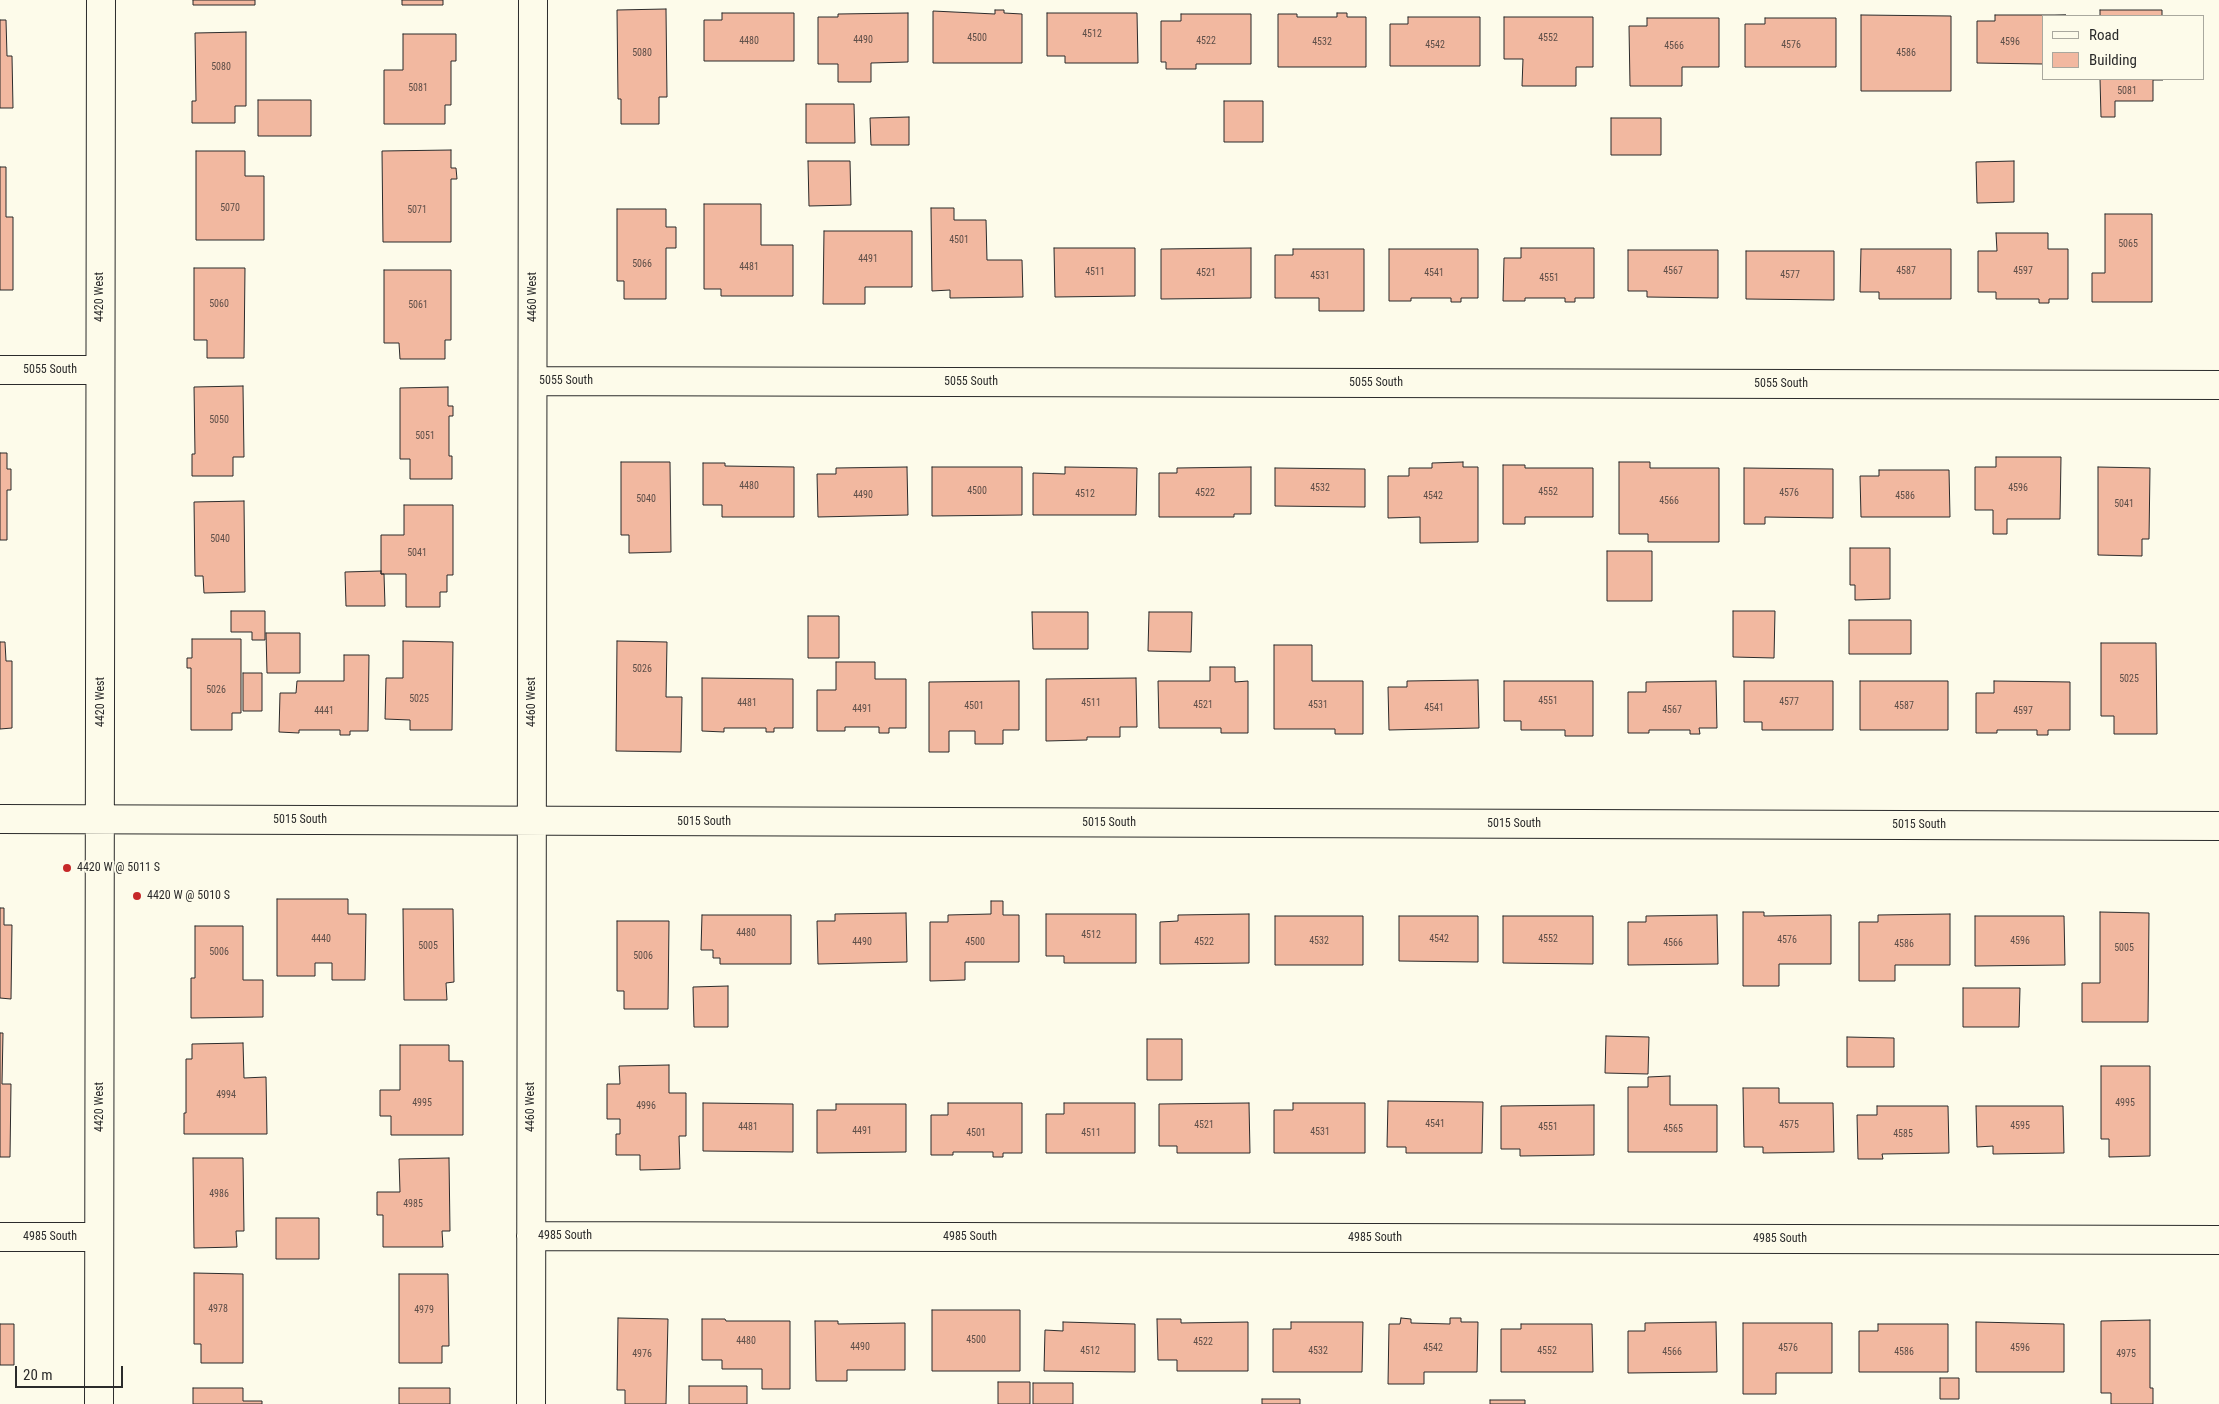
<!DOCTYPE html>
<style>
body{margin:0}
#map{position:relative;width:2219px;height:1404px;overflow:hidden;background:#fdfbea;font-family:"Roboto Condensed",sans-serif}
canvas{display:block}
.legend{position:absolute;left:2042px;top:15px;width:162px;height:65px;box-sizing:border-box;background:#fdfbea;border:1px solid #a9a89e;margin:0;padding:6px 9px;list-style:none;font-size:15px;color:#2b2b2b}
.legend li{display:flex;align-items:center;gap:10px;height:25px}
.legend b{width:25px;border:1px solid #a9a89e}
.scale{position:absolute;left:15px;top:1366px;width:108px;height:22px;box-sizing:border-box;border:2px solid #2b2b2b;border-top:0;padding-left:6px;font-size:15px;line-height:18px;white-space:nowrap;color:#2b2b2b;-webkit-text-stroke:4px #fdfbea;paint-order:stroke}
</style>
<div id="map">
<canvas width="2219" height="1404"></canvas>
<ul class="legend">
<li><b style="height:6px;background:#fdfbea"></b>Road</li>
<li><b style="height:14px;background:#f2b8a0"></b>Building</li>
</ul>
<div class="scale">20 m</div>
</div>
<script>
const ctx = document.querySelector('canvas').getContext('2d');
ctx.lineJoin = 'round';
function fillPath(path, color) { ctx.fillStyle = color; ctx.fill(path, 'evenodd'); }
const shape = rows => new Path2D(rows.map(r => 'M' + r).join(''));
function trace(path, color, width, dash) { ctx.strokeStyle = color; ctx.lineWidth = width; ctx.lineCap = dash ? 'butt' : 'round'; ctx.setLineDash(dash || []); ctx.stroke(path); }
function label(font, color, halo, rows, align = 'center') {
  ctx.font = font + ' "Roboto Condensed",sans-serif'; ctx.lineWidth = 4; ctx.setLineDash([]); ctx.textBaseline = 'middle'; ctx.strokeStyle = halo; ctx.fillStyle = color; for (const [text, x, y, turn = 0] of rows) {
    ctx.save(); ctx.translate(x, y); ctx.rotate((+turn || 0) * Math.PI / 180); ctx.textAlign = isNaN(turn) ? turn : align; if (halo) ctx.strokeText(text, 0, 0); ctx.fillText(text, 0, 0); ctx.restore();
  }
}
const building = shape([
 [193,0,255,0,255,5,193,5,193,0],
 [402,0,443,0,443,5,402,5,402,0],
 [666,9,667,97,659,97,659,124,621,124,621,99,618,99,617,10,666,9],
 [995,10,1004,10,1004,13,1022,14,1022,63,933,63,933,11,995,14,995,10],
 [2100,10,2162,10,2162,16,2100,16,2100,10],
 [722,13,794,13,794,61,704,61,704,20,722,20,722,13],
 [908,13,908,62,871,63,871,82,838,82,838,64,818,64,818,17,838,17,838,14,908,13],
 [1047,13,1137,13,1138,63,1065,63,1065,56,1047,56,1047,13],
 [1337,13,1347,13,1347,17,1366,17,1366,67,1278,67,1278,14,1297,14,1297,17,1337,17,1337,13],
 [1181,14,1251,14,1251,64,1196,64,1196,69,1166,69,1166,62,1161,62,1161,21,1181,21,1181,14],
 [1861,15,1951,16,1951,91,1861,91,1861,15],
 [1995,15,2066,15,2043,16,2043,64,1977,63,1977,21,1995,21,1995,15],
 [1408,17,1480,17,1480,66,1390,66,1390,24,1408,24,1408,17],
 [1504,17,1593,17,1593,67,1576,67,1576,86,1522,86,1523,59,1504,59,1504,17],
 [1647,18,1719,18,1719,67,1682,67,1682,86,1630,86,1629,26,1647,26,1647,18],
 [1765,18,1836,18,1836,67,1745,67,1745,24,1765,24,1765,18],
 [0,20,6,20,7,56,12,56,13,108,0,108,0,20],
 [246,32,246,106,235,106,235,123,192,123,192,101,196,101,195,33,246,32],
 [403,34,456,34,456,61,451,61,451,105,445,105,445,124,384,124,384,70,403,70,403,34],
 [2100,79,2163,79,2163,80,2153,80,2153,101,2115,101,2115,117,2101,117,2100,79],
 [258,100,311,100,311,136,258,136,258,100],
 [1224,101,1263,101,1263,142,1224,142,1224,101],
 [806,104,854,104,855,143,806,143,806,104],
 [909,117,909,145,871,145,870,118,909,117],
 [1611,118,1661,118,1661,155,1611,155,1611,118],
 [451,150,451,168,456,168,457,179,451,179,451,242,383,242,382,151,451,150],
 [196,151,245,151,245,176,264,176,264,240,196,240,196,151],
 [808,161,850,161,851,205,809,206,808,161],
 [2014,161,2014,202,1977,203,1976,162,2014,161],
 [0,167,6,167,6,217,13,217,13,290,0,290,0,167],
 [704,204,761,204,761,245,793,245,793,296,721,296,721,289,704,289,704,204],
 [931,208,954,208,954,220,986,220,987,260,1022,260,1023,297,950,298,950,290,932,291,931,208],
 [617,209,666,209,666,227,676,227,676,248,666,248,666,299,624,299,624,281,617,281,617,209],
 [2105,214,2152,214,2152,302,2092,302,2092,273,2105,273,2105,214],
 [824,231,912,231,912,287,865,287,865,304,823,304,824,231],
 [1996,233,2048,233,2048,249,2068,249,2068,299,2049,299,2049,303,2039,303,2039,299,1996,299,1996,292,1978,292,1978,251,1997,251,1996,233],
 [1054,248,1135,248,1135,296,1055,297,1054,248],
 [1251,248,1251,298,1161,299,1161,249,1251,248],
 [1521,248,1594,248,1594,298,1575,298,1575,302,1565,302,1565,298,1525,298,1525,301,1503,301,1504,258,1521,258,1521,248],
 [1293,249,1364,249,1364,311,1319,311,1319,298,1275,298,1275,255,1293,255,1293,249],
 [1389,249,1478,249,1478,298,1461,298,1461,302,1451,302,1451,298,1411,298,1411,301,1389,301,1389,249],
 [1861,249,1951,249,1951,299,1879,299,1879,292,1860,292,1861,249],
 [1628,250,1718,250,1718,298,1647,297,1647,291,1628,291,1628,250],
 [1746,251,1834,251,1834,300,1746,299,1746,251],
 [194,268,245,268,244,358,207,358,207,340,194,340,194,268],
 [384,270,451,270,451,340,445,340,445,359,400,359,399,343,384,343,384,270],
 [243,386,244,457,233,457,233,476,192,476,192,454,195,454,194,387,243,386],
 [448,387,448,406,453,406,453,416,449,416,449,456,452,456,452,479,410,479,410,459,400,459,400,388,448,387],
 [0,453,7,453,7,469,11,469,11,490,7,490,7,540,0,540,0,453],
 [1996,457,2061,457,2060,519,2007,519,2007,534,1993,534,1993,510,1975,510,1975,467,1996,467,1996,457],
 [621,462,670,462,671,552,629,553,629,535,621,535,621,462],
 [1463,462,1463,467,1478,467,1478,542,1420,543,1420,517,1388,518,1388,476,1409,476,1409,468,1432,468,1432,463,1463,462],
 [1619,462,1650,462,1650,468,1719,468,1719,542,1648,542,1648,534,1619,534,1619,462],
 [703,463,725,463,725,466,794,467,794,517,722,517,722,505,703,505,703,463],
 [1503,465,1525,465,1525,468,1593,468,1593,517,1525,517,1525,524,1503,524,1503,465],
 [907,467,908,515,818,517,817,474,836,474,836,468,907,467],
 [932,467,1022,467,1022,515,932,516,932,467],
 [1065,467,1137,468,1136,515,1033,515,1033,473,1065,474,1065,467],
 [1251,467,1251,514,1234,514,1234,517,1159,517,1159,473,1177,473,1177,468,1251,467],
 [2098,467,2150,468,2149,539,2142,539,2142,556,2098,555,2098,467],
 [1275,468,1365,469,1365,507,1275,506,1275,468],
 [1744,468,1833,469,1833,518,1765,517,1765,524,1744,524,1744,468],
 [1879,470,1949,470,1950,517,1861,517,1860,476,1879,476,1879,470],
 [244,501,245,592,204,593,203,576,195,576,194,502,244,501],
 [404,505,453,505,453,575,447,575,447,592,440,592,440,607,406,607,406,574,381,574,381,535,404,535,404,505],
 [1850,548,1890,548,1890,599,1855,600,1855,585,1850,585,1850,548],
 [1607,551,1652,551,1652,601,1607,601,1607,551],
 [381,571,381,574,384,574,385,606,346,606,345,572,381,571],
 [231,611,265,611,265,640,252,640,252,632,231,632,231,611],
 [1733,611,1775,611,1774,658,1733,657,1733,611],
 [1032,612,1088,612,1088,649,1033,649,1032,612],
 [1149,612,1192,612,1191,652,1148,651,1149,612],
 [808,616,839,616,839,658,808,658,808,616],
 [1849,620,1911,620,1911,654,1849,654,1849,620],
 [266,633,300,633,300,673,267,673,266,633],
 [192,639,241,639,241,713,232,713,232,730,191,730,191,668,187,668,187,658,192,658,192,639],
 [403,641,453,642,452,730,410,730,410,720,385,719,386,678,403,678,403,641],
 [617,641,667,642,666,697,682,697,681,752,616,751,617,641],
 [0,642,5,642,6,661,12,661,12,728,0,729,0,642],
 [2101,643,2156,643,2157,734,2114,734,2114,716,2101,716,2101,643],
 [1274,645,1312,645,1312,681,1363,681,1363,734,1335,734,1335,729,1274,729,1274,645],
 [344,655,369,655,368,731,350,731,350,735,340,735,340,730,299,730,299,733,279,732,280,693,296,693,297,681,344,681,344,655],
 [836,662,875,662,875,679,906,679,906,728,889,728,889,733,879,733,879,727,845,727,845,731,817,731,817,690,836,690,836,662],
 [1210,667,1235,667,1235,682,1248,681,1248,733,1221,733,1221,728,1159,728,1158,681,1210,681,1210,667],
 [243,673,262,673,262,711,243,711,243,673],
 [702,678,793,679,793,728,774,728,774,732,766,732,766,728,724,728,724,732,702,731,702,678],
 [1136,678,1137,727,1120,727,1120,737,1087,737,1087,740,1046,741,1046,679,1136,678],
 [1478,680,1479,728,1389,730,1388,687,1407,687,1407,681,1478,680],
 [1019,681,1019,730,1003,730,1003,744,975,744,975,731,949,731,949,752,929,752,929,682,1019,681],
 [1504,681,1593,681,1593,736,1565,736,1565,730,1521,730,1521,721,1504,721,1504,681],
 [1716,681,1717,728,1699,728,1700,734,1690,734,1690,730,1649,730,1649,733,1628,733,1628,692,1646,692,1646,682,1716,681],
 [1744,681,1833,681,1833,730,1762,730,1762,722,1744,722,1744,681],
 [1860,681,1948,681,1948,730,1860,730,1860,681],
 [1994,681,2070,682,2070,730,2048,730,2048,735,2037,735,2037,730,1997,730,1997,733,1976,733,1976,693,1994,693,1994,681],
 [277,899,348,899,348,914,366,914,365,980,332,980,332,963,315,963,315,976,277,976,277,899],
 [991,901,1003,901,1003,915,1019,915,1019,962,965,962,965,980,930,981,930,922,948,922,948,915,991,914,991,901],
 [0,908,4,908,4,925,12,925,11,999,0,998,0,908],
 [403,909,453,909,454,982,446,983,447,1000,404,1000,403,909],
 [1743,912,1764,912,1764,916,1831,915,1831,964,1779,964,1779,986,1743,986,1743,912],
 [2100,912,2149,913,2148,1022,2082,1022,2082,983,2100,983,2100,912],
 [906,913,907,962,818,964,817,921,835,921,835,914,906,913],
 [1046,914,1136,914,1136,963,1064,963,1064,956,1046,956,1046,914],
 [1249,914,1249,963,1160,964,1160,922,1178,921,1178,915,1249,914],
 [1950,914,1950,965,1895,965,1895,981,1859,981,1859,922,1878,922,1878,915,1950,914],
 [702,915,791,915,791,964,720,964,720,958,713,958,713,950,701,950,702,915],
 [1717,915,1718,964,1628,965,1628,922,1646,922,1646,916,1717,915],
 [1275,916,1363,916,1363,965,1275,965,1275,916],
 [1399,916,1478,916,1478,962,1399,961,1399,916],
 [1503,916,1593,916,1593,964,1503,963,1503,916],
 [1975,916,2064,916,2065,965,1975,966,1975,916],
 [617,921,669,921,668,1009,624,1009,624,991,617,991,617,921],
 [195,926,243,926,243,980,263,980,263,1017,191,1018,191,978,195,978,195,926],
 [728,986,728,1027,694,1027,693,987,728,986],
 [1963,988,2020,988,2019,1027,1963,1027,1963,988],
 [0,1033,3,1033,2,1084,11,1084,10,1157,0,1157,0,1033],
 [1606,1036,1649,1037,1648,1074,1605,1073,1606,1036],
 [1847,1037,1894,1038,1894,1067,1847,1067,1847,1037],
 [1147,1039,1182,1039,1182,1080,1147,1080,1147,1039],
 [243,1043,244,1078,266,1077,267,1134,184,1134,184,1113,186,1113,186,1059,192,1059,192,1044,243,1043],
 [400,1045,449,1045,449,1061,463,1061,463,1135,391,1135,391,1116,380,1116,380,1090,400,1090,400,1045],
 [669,1065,669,1093,686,1093,686,1136,679,1136,680,1169,640,1170,640,1155,616,1155,616,1134,620,1134,620,1119,607,1119,607,1084,620,1084,619,1066,669,1065],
 [2101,1066,2150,1066,2150,1156,2109,1157,2109,1139,2101,1139,2101,1066],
 [1670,1076,1670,1105,1717,1105,1717,1152,1628,1152,1628,1087,1648,1087,1648,1077,1670,1076],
 [1743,1088,1779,1088,1779,1103,1833,1103,1834,1152,1763,1153,1763,1147,1744,1147,1743,1088],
 [1388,1101,1483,1102,1482,1153,1406,1153,1406,1147,1387,1147,1388,1101],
 [703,1103,793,1104,793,1152,703,1151,703,1103],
 [948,1103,1022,1103,1022,1153,1003,1153,1003,1157,993,1157,993,1152,953,1152,953,1155,931,1155,931,1115,948,1115,948,1103],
 [1064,1103,1135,1103,1135,1153,1046,1153,1046,1114,1064,1114,1064,1103],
 [1249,1103,1250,1153,1177,1153,1177,1146,1159,1146,1159,1104,1249,1103],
 [1293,1103,1365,1103,1365,1153,1274,1153,1274,1110,1293,1110,1293,1103],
 [836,1104,906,1104,906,1152,817,1153,817,1110,836,1110,836,1104],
 [1594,1105,1594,1155,1520,1156,1520,1149,1501,1149,1501,1106,1594,1105],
 [1877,1106,1948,1106,1949,1153,1882,1154,1883,1159,1858,1159,1857,1115,1877,1115,1877,1106],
 [1976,1106,2063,1106,2064,1153,1993,1154,1993,1146,1977,1147,1976,1106],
 [193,1158,243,1158,244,1231,236,1231,237,1247,194,1248,193,1158],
 [449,1158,450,1231,442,1231,443,1247,383,1247,383,1215,377,1215,377,1192,400,1192,399,1159,449,1158],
 [276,1218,319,1218,319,1259,276,1259,276,1218],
 [194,1273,243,1274,243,1363,201,1363,201,1344,194,1344,194,1273],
 [399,1274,448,1274,449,1346,442,1346,442,1363,399,1363,399,1274],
 [932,1310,1020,1310,1020,1371,932,1371,932,1310],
 [618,1318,668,1319,666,1404,625,1404,625,1390,617,1390,618,1318],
 [1401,1318,1411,1319,1411,1323,1450,1324,1450,1318,1461,1318,1461,1322,1478,1322,1477,1372,1424,1372,1424,1384,1388,1384,1389,1324,1400,1324,1401,1318],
 [702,1319,725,1319,726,1321,790,1321,790,1389,762,1389,762,1369,722,1369,722,1360,702,1360,702,1319],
 [1157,1319,1181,1319,1181,1323,1248,1322,1248,1371,1177,1371,1177,1360,1158,1360,1157,1319],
 [2150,1320,2150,1388,2153,1388,2153,1404,2111,1404,2111,1393,2101,1393,2101,1321,2150,1320],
 [815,1321,838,1321,838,1324,905,1323,905,1370,847,1370,847,1381,816,1381,815,1321],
 [1063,1322,1135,1324,1135,1372,1044,1371,1045,1330,1063,1331,1063,1322],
 [1291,1322,1363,1322,1362,1372,1273,1372,1273,1329,1291,1329,1291,1322],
 [1716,1322,1717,1372,1628,1373,1628,1331,1645,1331,1645,1323,1716,1322],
 [1976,1322,2064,1324,2064,1372,1976,1372,1976,1322],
 [1743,1323,1832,1323,1832,1373,1776,1373,1776,1394,1743,1394,1743,1323],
 [0,1324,14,1324,14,1365,0,1365,0,1324],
 [1521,1324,1592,1324,1593,1372,1501,1372,1501,1329,1521,1329,1521,1324],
 [1878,1324,1948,1324,1948,1372,1859,1372,1859,1331,1878,1331,1878,1324],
 [1940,1378,1959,1378,1959,1399,1940,1399,1940,1378],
 [998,1382,1030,1382,1030,1404,998,1404,998,1382],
 [1033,1383,1073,1383,1073,1404,1033,1404,1033,1383],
 [689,1386,747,1386,747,1404,689,1404,689,1386],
 [193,1388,243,1388,243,1401,262,1401,262,1404,193,1404,193,1388],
 [399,1388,450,1388,450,1404,399,1404,399,1388],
 [1262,1399,1300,1399,1300,1404,1262,1404,1262,1399],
 [1490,1400,1525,1400,1525,1404,1490,1404,1490,1400]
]);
const minor = shape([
 [0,370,100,370],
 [533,381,2219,385],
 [0,819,2219,826],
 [531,1236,2219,1240],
 [0,1237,99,1237],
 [99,1404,101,0],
 [531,1404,533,0]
]);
const markers = [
 [67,868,5,"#c62828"],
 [137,896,5,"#c62828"]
];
const numberNames = [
 ["4512",1092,34],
 ["4500",977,38],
 ["4552",1548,38],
 ["4490",863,40],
 ["4480",749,41],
 ["4522",1206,41],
 ["4532",1322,42],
 ["4596",2010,42],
 ["4542",1435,45],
 ["4576",1791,45],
 ["4566",1674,46],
 ["5080",642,53],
 ["4586",1906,53],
 ["5080",221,67],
 ["5081",418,88],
 ["5081",2127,91],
 ["5070",230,208],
 ["5071",417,210],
 ["4501",959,240],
 ["5065",2128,244],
 ["4491",868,259],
 ["5066",642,264],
 ["4481",749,267],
 ["4567",1673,271],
 ["4587",1906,271],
 ["4597",2023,271],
 ["4511",1095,272],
 ["4521",1206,273],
 ["4541",1434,273],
 ["4577",1790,275],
 ["4531",1320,276],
 ["4551",1549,278],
 ["5060",219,304],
 ["5061",418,305],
 ["5050",219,420],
 ["5051",425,436],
 ["4480",749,486],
 ["4532",1320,488],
 ["4596",2018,488],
 ["4500",977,491],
 ["4552",1548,492],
 ["4522",1205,493],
 ["4576",1789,493],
 ["4512",1085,494],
 ["4490",863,495],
 ["4542",1433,496],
 ["4586",1905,496],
 ["5040",646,499],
 ["4566",1669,501],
 ["5041",2124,504],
 ["5040",220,539],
 ["5041",417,553],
 ["5026",642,669],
 ["5025",2129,679],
 ["5026",216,690],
 ["5025",419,699],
 ["4551",1548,701],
 ["4577",1789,702],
 ["4481",747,703],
 ["4511",1091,703],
 ["4521",1203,705],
 ["4531",1318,705],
 ["4501",974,706],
 ["4587",1904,706],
 ["4541",1434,708],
 ["4491",862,709],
 ["4567",1672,710],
 ["4441",324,711],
 ["4597",2023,711],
 ["4480",746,933],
 ["4512",1091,935],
 ["4440",321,939],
 ["4542",1439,939],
 ["4552",1548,939],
 ["4576",1787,940],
 ["4532",1319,941],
 ["4596",2020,941],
 ["4490",862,942],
 ["4500",975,942],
 ["4522",1204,942],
 ["4566",1673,943],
 ["4586",1904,944],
 ["5005",428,946],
 ["5005",2124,948],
 ["5006",219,952],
 ["5006",643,956],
 ["4994",226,1095],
 ["4995",422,1103],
 ["4995",2125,1103],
 ["4996",646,1106],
 ["4541",1435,1124],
 ["4521",1204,1125],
 ["4575",1789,1125],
 ["4595",2020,1126],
 ["4481",748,1127],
 ["4551",1548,1127],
 ["4565",1673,1129],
 ["4491",862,1131],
 ["4531",1320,1132],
 ["4501",976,1133],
 ["4511",1091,1133],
 ["4585",1903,1134],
 ["4986",219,1194],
 ["4985",413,1204],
 ["4978",218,1309],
 ["4979",424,1310],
 ["4500",976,1340],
 ["4480",746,1341],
 ["4522",1203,1342],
 ["4490",860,1347],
 ["4542",1433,1348],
 ["4576",1788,1348],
 ["4596",2020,1348],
 ["4512",1090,1351],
 ["4532",1318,1351],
 ["4552",1547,1351],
 ["4566",1672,1352],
 ["4586",1904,1352],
 ["4976",642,1354],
 ["4975",2126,1354]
];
const streetNames = [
 ["4420 West",100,297,-90],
 ["4460 West",533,297,-90],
 ["5055 South",50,370],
 ["5055 South",566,381],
 ["5055 South",971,382],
 ["5055 South",1376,383],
 ["5055 South",1781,384],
 ["4420 West",101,702,-90],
 ["4460 West",532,702,-90],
 ["5015 South",300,820],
 ["5015 South",704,822],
 ["5015 South",1109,823],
 ["5015 South",1514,824],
 ["5015 South",1919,825],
 ["4420 West",100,1107,-90],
 ["4460 West",531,1107,-90],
 ["4985 South",565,1236],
 ["4985 South",50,1237],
 ["4985 South",970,1237],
 ["4985 South",1375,1238],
 ["4985 South",1780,1239]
];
const poiNames = [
 ["4420 W @ 5011 S",77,868],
 ["4420 W @ 5010 S",147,896]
];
fillPath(building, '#f2b8a0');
trace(building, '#2b2b2b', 1);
trace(minor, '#2b2b2b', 30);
trace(minor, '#fdfbea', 28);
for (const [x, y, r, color] of markers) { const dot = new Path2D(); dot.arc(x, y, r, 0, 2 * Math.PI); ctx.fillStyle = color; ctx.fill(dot); trace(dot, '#fdfbea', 2); }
label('10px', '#5d4e48', null, numberNames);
label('12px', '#2b2b2b', '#fdfbea', streetNames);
label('12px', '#2b2b2b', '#fdfbea', poiNames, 'left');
</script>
